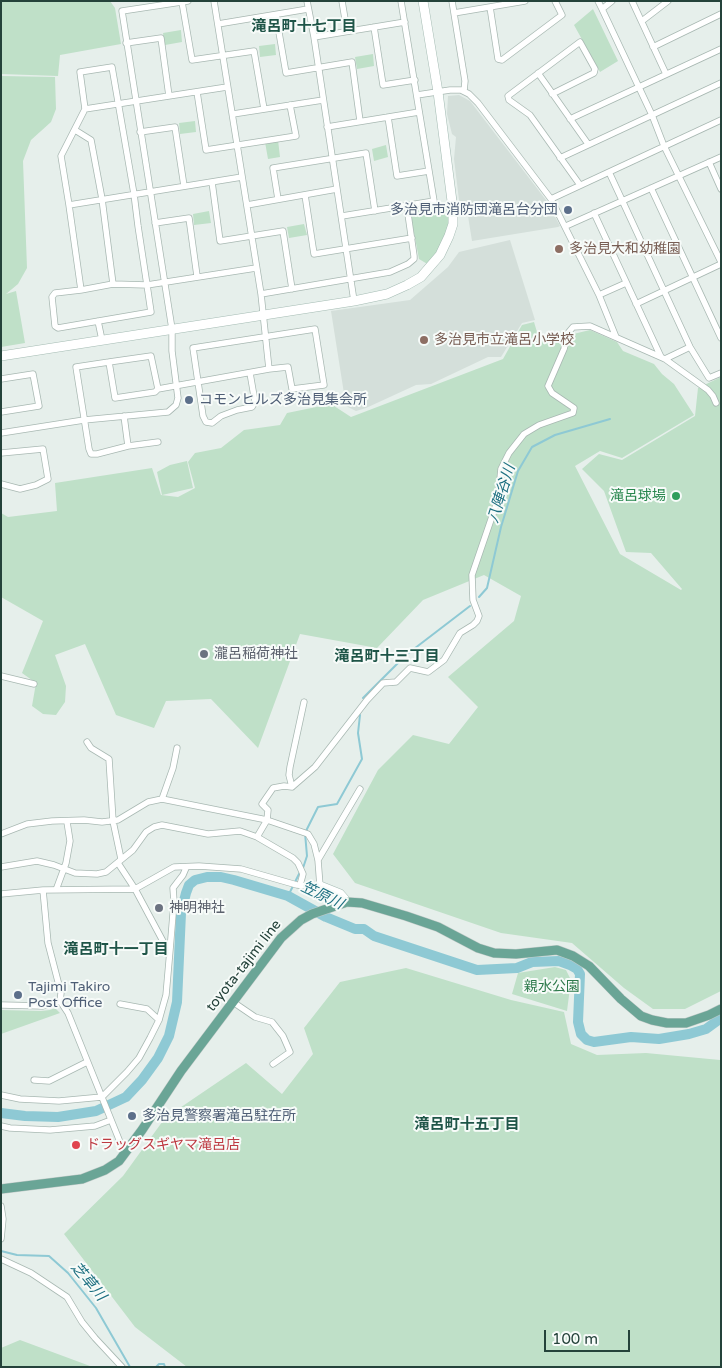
<!DOCTYPE html>
<meta charset="utf-8">
<style>
body{margin:0}
#map{position:relative;width:722px;height:1368px;overflow:hidden;background:#e6efeb;font-family:"Varela Round",sans-serif}
canvas{display:block}
.frame{position:absolute;inset:0;border:2px solid #24423a;pointer-events:none}
.scale{position:absolute;left:544px;top:1330px;width:86px;height:22px;box-sizing:border-box;border:2px solid #24423a;border-top:0;padding-left:6px;font-size:15px;line-height:18px;white-space:nowrap;color:#24423a;-webkit-text-stroke:4px #f7fbf9;paint-order:stroke}
</style>
<div id="map">
<canvas width="722" height="1368"></canvas>
<div class="frame"></div>
<div class="scale">100 m</div>
</div>
<script>
const ctx = document.querySelector('canvas').getContext('2d');
ctx.lineJoin = 'round';
function fillPath(path, color) { ctx.fillStyle = color; ctx.fill(path, 'evenodd'); }
const shape = rows => new Path2D(rows.map(r => 'M' + r).join(''));
function trace(path, color, width, dash) { ctx.strokeStyle = color; ctx.lineWidth = width; ctx.lineCap = dash ? 'butt' : 'round'; ctx.setLineDash(dash || []); ctx.stroke(path); }
function label(font, color, halo, rows, align = 'center') {
  ctx.font = font + ' "Varela Round","Noto Sans JP",sans-serif'; ctx.lineWidth = 4; ctx.setLineDash([]); ctx.textBaseline = 'middle'; ctx.strokeStyle = halo; ctx.fillStyle = color; for (const [text, x, y, turn = 0] of rows) {
    ctx.save(); ctx.translate(x, y); ctx.rotate((+turn || 0) * Math.PI / 180); ctx.textAlign = isNaN(turn) ? turn : align; if (halo) ctx.strokeText(text, 0, 0); ctx.fillText(text, 0, 0); ctx.restore();
  }
}
const built = shape([
 [459,95,470,101,546,200,560,226,558,227,472,241,468,216,461,216,454,159,456,137,452,134,447,114,448,96],
 [510,240,535,320,522,323,501,357,488,357,431,384,416,385,366,408,356,411,346,406,331,311,410,300,448,267,459,252]
]);
const green = shape([
 [1,1,110,1,115,8,121,44,60,55,58,76,1,74],
 [593,9,618,61,600,72,574,25],
 [181,30,182,42,165,45,163,33],
 [275,44,276,55,260,57,259,46],
 [373,54,374,66,357,69,355,57],
 [1,76,55,77,56,109,51,122,31,140,23,161,27,268,18,284,6,294,16,291,25,343,1,347],
 [195,121,196,132,180,134,179,123],
 [278,140,280,157,268,159,265,142],
 [386,145,388,157,374,161,372,149],
 [450,202,451,213,448,229,443,243,429,265,419,259,410,212,414,208],
 [209,211,211,223,194,225,193,214],
 [304,224,307,235,289,238,287,227],
 [534,322,540,342,590,330,617,342,623,351,654,364,662,374,674,384,694,415,622,458,600,451,575,466,620,554,681,590,682,589,651,553,626,552,604,491,582,469,599,454,622,460,695,416,698,388,721,377,721,991,685,1009,653,1009,624,988,572,943,501,933,355,883,333,854,378,770,413,735,449,744,478,707,448,677,514,621,521,596,484,575,423,600,377,648,300,634,258,748,211,699,166,701,154,728,116,715,85,644,55,655,66,686,65,702,56,715,43,714,32,706,36,683,22,673,43,621,1,597,1,513,8,517,57,511,55,483,152,468,161,495,178,497,195,488,188,462,195,453,221,448,244,430,280,425,287,413,331,404,351,417,503,359,522,325],
 [187,461,193,488,162,495,157,472,170,465],
 [555,967,566,970,571,980,567,1011,512,994,518,973],
 [406,968,511,1000,564,1012,571,1044,597,1055,646,1053,720,1060,721,1367,187,1367,135,1327,64,1234,123,1176,165,1118,246,1063,282,1094,313,1054,304,1028,340,982],
 [55,1008,60,1013,1,1034,1,1010,41,1011,50,1010],
 [20,1340,90,1366,90,1367,1,1367,1,1348]
]);
const stream = shape([
 [479,597,487,588,501,527,518,471,532,447,555,435,610,419],
 [363,698,406,655,470,606],
 [303,868,307,856,305,833,318,807,337,804,362,759,358,733,360,715],
 [288,896,300,872],
 [1,1251,17,1255,49,1256,68,1273,96,1308,130,1367],
 [156,1367,159,1364,164,1364,165,1367]
]);
const river = shape([
 [1,1113,25,1116,58,1117,96,1111,126,1097,142,1080,158,1058,169,1036,177,1002,181,913,186,893,189,885,195,880,207,877,221,877,234,880,288,896,326,917,355,929,364,929,374,936,477,970,517,968,532,962,559,961,570,965,577,969,580,974,578,1022,581,1034,587,1040,594,1042,631,1037,659,1039,689,1034,706,1029,721,1018]
]);
const street = shape([
 [307,1,314,37,354,301],
 [342,1,347,31],
 [452,1,465,81,464,91],
 [598,1,602,9],
 [612,1,602,9,652,115,664,146,721,262],
 [632,1,666,74],
 [182,2,192,60,254,51,264,109],
 [490,7,498,59,502,60,562,15,555,1],
 [454,13,525,1],
 [276,15,286,73,352,62,360,121],
 [642,21,668,1],
 [218,24,308,9],
 [374,27,383,85,415,80],
 [314,37,405,22],
 [126,43,161,38,169,96],
 [653,47,721,14],
 [538,73,588,144],
 [197,92,206,150,296,136,290,105],
 [552,94,594,73,595,69,580,42,508,96,509,100,530,115,580,185],
 [417,95,450,90,461,90,469,94,478,103,551,199,599,295,616,337],
 [85,109,227,87],
 [233,114,323,100],
 [388,117,397,176,429,171],
 [570,119,721,49],
 [327,127,419,112],
 [75,130,91,140,102,199,113,284],
 [140,132,175,127,184,186],
 [560,158,721,83],
 [709,162,721,189],
 [609,172,690,347,709,378,721,373],
 [212,182,220,241,283,231,292,289],
 [651,188,721,338],
 [305,195,314,254,412,238],
 [278,199,273,168,366,153,375,211],
 [551,199,721,120],
 [69,205,242,177],
 [247,205,337,189],
 [594,213,661,357],
 [342,216,434,201,401,1],
 [155,223,189,218,197,276],
 [566,226,721,157],
 [81,290,69,205,61,156,85,109,80,72,112,67,134,194,138,226,147,285,151,312,58,328,55,326,52,297,55,293,81,290,113,284,147,285,256,268],
 [261,294,390,272,408,264,414,259,414,256,407,207],
 [599,295,626,283],
 [636,304,721,264],
 [98,321,102,340],
 [665,359,690,347],
 [109,362,115,398,155,392,158,389,151,356,109,362,76,367,89,449,91,454,97,454,128,446,158,442],
 [250,373,255,402,252,407,237,410,221,416,212,423,206,422,203,416,193,348,315,329,324,385,292,389,288,367,269,369],
 [1,379,33,374,39,406,1,412],
 [158,389,269,369,261,294,214,1],
 [124,416,128,446],
 [1,433,84,420,168,412,176,405,178,398,172,351,172,329,122,11,188,1],
 [1,453,43,449,48,479,36,485,20,489,1,484],
 [1,676,34,684],
 [87,742,91,748,109,759,113,821,121,859],
 [292,787,289,775,290,767,304,702],
 [162,799,173,768,177,748],
 [1,834,27,824,52,821,84,820,102,822,118,820,148,802,162,799,267,820,308,834,314,844,318,860,320,886,315,887,297,885,241,869,199,866,174,867,135,889,43,890,1,894],
 [257,837,267,820,268,810,262,804,273,788,284,786,292,787,315,767,367,700,383,683,396,682,410,668,428,672,444,660,460,633,473,625,477,621,479,616,473,600,472,575,498,499,501,469,509,453,524,434,539,425,573,413,574,408,552,393,548,386,564,349,568,333,573,327,590,326,665,359,708,390,713,396,716,403],
 [318,860,360,789],
 [1,867,37,861,54,865,75,873,97,874,106,872,133,850,146,832,154,827,162,825,208,834,240,831,257,837,293,858,298,863,303,874,300,885],
 [43,890,48,943,61,993,60,1001,68,1013,120,1142,128,1150],
 [56,890,66,863,70,841,67,822],
 [170,950,174,902,173,888,183,875,186,868],
 [233,1002,255,1017,272,1022,283,1036,290,1052,273,1064],
 [120,1004,147,1009,159,1020],
 [1,1005,43,1006,60,1001],
 [34,1080,49,1081,87,1062],
 [1,1095,20,1099,59,1101,102,1097,127,1072,139,1058,150,1038,159,1020,166,995,170,950,165,945,135,889,118,863],
 [1,1126,10,1128,50,1130,95,1126,111,1120],
 [1,1206,3,1219,1,1239],
 [1,1259,31,1273,67,1297,82,1322,95,1338,122,1367]
]);
const secondary = shape([
 [1,356,354,301,387,294,407,285,421,277,440,255,449,236,453,224,453,209,438,92,423,1],
 [320,886,340,894,347,902]
]);
const primary = shape([
 [1,1189,82,1179,105,1170,119,1161,142,1130,181,1071,281,938,301,920,312,914,347,902,362,903,406,916,438,927,478,948,494,953,516,954,557,950,573,956,589,966,621,999,641,1016,652,1020,667,1023,686,1023,709,1015,721,1009]
]);
const markers = [
 [568,210,5,"#5c6f8a"],
 [559,249,5,"#8d6e63"],
 [424,340,5,"#8d6e63"],
 [189,400,5,"#5c6f8a"],
 [676,496,5,"#2e9e5b"],
 [204,654,5,"#6b7280"],
 [159,908,5,"#6b7280"],
 [18,995,5,"#5c6f8a"],
 [132,1116,5,"#5c6f8a"],
 [76,1145,5,"#e0444e"]
];
const serviceNames = [
 ["多治見市消防団滝呂台分団",558,210,"right"],
 ["コモンヒルズ多治見集会所",199,400],
 ["Tajimi Takiro",28,987],
 ["Post Office",28,1003],
 ["多治見警察署滝呂駐在所",142,1116]
];
const educationNames = [
 ["多治見大和幼稚園",569,249],
 ["多治見市立滝呂小学校",434,340]
];
const leisureNames = [
 ["滝呂球場",666,496]
];
const worshipNames = [
 ["瀧呂稲荷神社",214,654],
 ["神明神社",169,908]
];
const streetNames = [
 ["toyota-tajimi line",244,966,-52]
];
const parkNames = [
 ["親水公園",552,987]
];
const healthNames = [
 ["ドラッグスギヤマ滝呂店",86,1145]
];
const neighbourhoodNames = [
 ["滝呂町十七丁目",304,27],
 ["滝呂町十三丁目",387,657],
 ["滝呂町十一丁目",116,950],
 ["滝呂町十五丁目",467,1125]
];
const waterNames = [
 ["八陣谷川",502,494,-73],
 ["笠原川",322,896,26],
 ["芝草川",88,1282,50]
];
fillPath(built, '#d4dfda');
fillPath(green, '#bfe0c8');
trace(stream, '#8ec9d4', 2);
trace(river, '#8ec9d4', 10);
trace(street, '#a8b8b2', 7);
trace(secondary, '#a4bbb3', 10);
trace(primary, '#c2cac8', 10);
trace(street, '#fff', 5.5);
trace(secondary, '#fff', 9);
trace(primary, '#6aa596', 9);
for (const [x, y, r, color] of markers) { const dot = new Path2D(); dot.arc(x, y, r, 0, 2 * Math.PI); ctx.fillStyle = color; ctx.fill(dot); trace(dot, '#f7fbf9', 2); }
label('14px', '#4e5e75', '#f7fbf9', serviceNames, 'left');
label('14px', '#785e54', '#f7fbf9', educationNames, 'left');
label('14px', '#27864d', '#f7fbf9', leisureNames, 'right');
label('14px', '#5b616d', '#f7fbf9', worshipNames, 'left');
label('14px', '#24423a', '#f7fbf9', streetNames);
label('14px', '#2d7a4b', '#f7fbf9', parkNames);
label('14px', '#be3a42', '#f7fbf9', healthNames, 'left');
label('bold 15px', '#1f5548', '#f7fbf9', neighbourhoodNames);
label('italic 15px', '#1c6f80', '#f7fbf9', waterNames);
</script>
